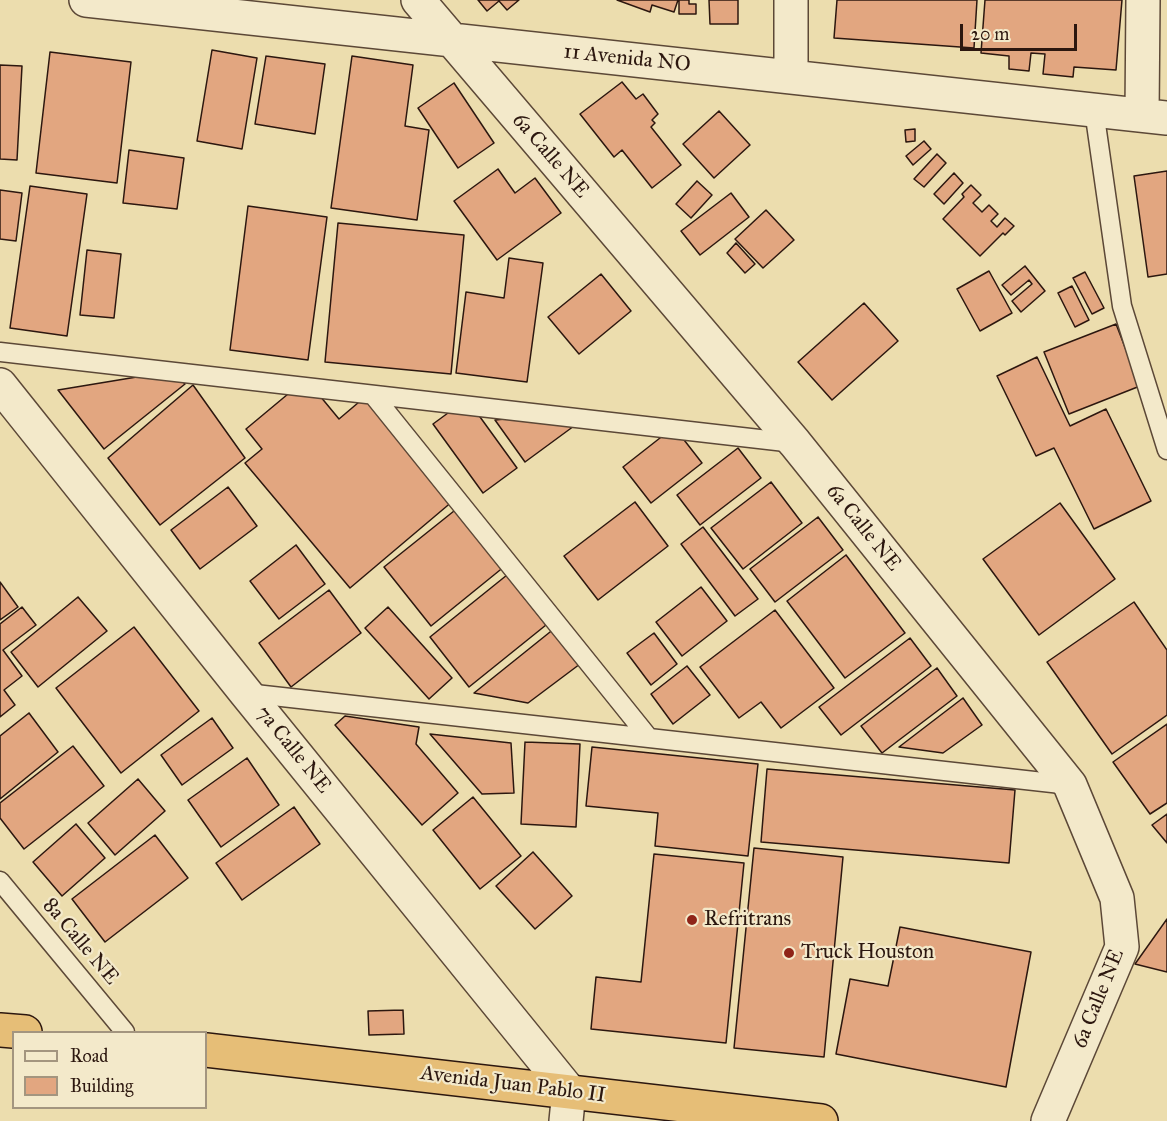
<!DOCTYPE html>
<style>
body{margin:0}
#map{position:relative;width:1167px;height:1121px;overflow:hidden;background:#ecddae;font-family:"IM FELL Great Primer",serif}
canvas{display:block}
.legend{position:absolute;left:12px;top:1031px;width:195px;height:78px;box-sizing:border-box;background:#f3e9ca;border:2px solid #a3957f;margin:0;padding:8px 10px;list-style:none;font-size:18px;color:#2c170f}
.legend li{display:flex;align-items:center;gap:12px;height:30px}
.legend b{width:30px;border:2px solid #a3957f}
.scale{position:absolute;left:960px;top:24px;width:117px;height:27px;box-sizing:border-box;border:3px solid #2c170f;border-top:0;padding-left:8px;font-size:18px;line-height:21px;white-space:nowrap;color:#2c170f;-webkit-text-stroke:4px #f3e9ca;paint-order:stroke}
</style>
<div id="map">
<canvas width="1167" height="1121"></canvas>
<ul class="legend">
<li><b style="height:8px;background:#f3e9ca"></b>Road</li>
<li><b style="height:16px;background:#e2a680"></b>Building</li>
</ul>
<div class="scale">20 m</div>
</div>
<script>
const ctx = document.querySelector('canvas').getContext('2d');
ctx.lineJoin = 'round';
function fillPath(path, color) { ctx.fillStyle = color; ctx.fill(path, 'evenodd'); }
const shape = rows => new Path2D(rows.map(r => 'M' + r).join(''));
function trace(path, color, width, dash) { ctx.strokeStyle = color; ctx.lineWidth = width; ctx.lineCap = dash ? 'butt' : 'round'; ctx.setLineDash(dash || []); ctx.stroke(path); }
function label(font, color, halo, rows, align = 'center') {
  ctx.font = font + ' "IM FELL Great Primer",serif'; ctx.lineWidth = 4.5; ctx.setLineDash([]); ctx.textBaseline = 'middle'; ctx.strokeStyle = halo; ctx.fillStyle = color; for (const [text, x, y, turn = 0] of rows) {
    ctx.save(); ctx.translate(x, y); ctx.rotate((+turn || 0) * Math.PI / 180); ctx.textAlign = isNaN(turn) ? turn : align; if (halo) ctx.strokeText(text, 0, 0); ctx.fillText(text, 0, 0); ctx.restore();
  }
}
const building = shape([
 [478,0,519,0,507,10,499,1,487,11,478,0],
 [617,0,678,0,674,12,652,5,650,12,617,0],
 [679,0,689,0,689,4,696,4,696,14,679,14,679,0],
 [709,0,738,0,738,24,710,24,709,0],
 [837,0,977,0,974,48,834,38,837,0],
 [985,0,1122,0,1116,70,1074,67,1073,77,1043,74,1045,54,1031,53,1029,71,1009,69,1009,56,981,53,985,0],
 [212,50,257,58,242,149,197,141,212,50],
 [50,52,131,62,117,183,36,173,50,52],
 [266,56,325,64,315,134,255,124,266,56],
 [352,56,413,65,405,126,429,130,417,220,331,208,352,56],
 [0,65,22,66,17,160,0,159,0,65],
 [622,82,636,99,643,94,658,114,652,120,655,123,651,127,681,165,652,188,622,150,614,157,580,114,622,82],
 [454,83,494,143,458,168,418,108,454,83],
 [719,111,750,145,714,178,683,144,719,111],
 [915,129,915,141,906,142,905,130,915,129],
 [924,141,931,149,913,165,906,156,924,141],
 [129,150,184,158,177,209,123,203,129,150],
 [937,154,946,163,924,187,914,179,937,154],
 [498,169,515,193,535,178,561,213,497,260,454,201,498,169],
 [1167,171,1167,274,1148,277,1134,176,1167,171],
 [954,173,963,183,944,204,934,194,954,173],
 [697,181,712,195,691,218,676,204,697,181],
 [971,185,981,195,973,203,982,212,989,205,998,214,991,221,997,227,1005,218,1014,226,1005,235,1003,233,980,256,943,219,964,197,962,194,971,185],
 [30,186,87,194,67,336,10,328,30,186],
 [0,190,22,193,16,241,0,239,0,190],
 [731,193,749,217,700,255,681,231,731,193],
 [248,206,327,217,308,360,230,350,248,206],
 [766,210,794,240,763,268,735,239,766,210],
 [338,223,464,235,451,374,325,362,338,223],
 [736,243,755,264,745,273,727,253,736,243],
 [87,250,121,254,114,318,80,315,87,250],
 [509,258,543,263,527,382,456,373,466,292,504,298,509,258],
 [1025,266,1045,291,1021,312,1012,301,1032,284,1029,280,1011,295,1002,285,1025,266],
 [989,271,1012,313,980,331,957,289,989,271],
 [1085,272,1104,308,1092,314,1073,278,1085,272],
 [601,274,631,311,579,354,548,317,601,274],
 [1072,286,1089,320,1075,327,1058,293,1072,286],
 [864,303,898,341,832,400,798,362,864,303],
 [1116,324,1140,386,1069,414,1044,352,1116,324],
 [1037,357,1070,426,1106,409,1151,501,1094,529,1054,448,1036,456,997,376,1037,357],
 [173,371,185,384,104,449,58,390,173,371],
 [306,379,339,419,372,391,460,495,350,588,245,463,262,449,246,429,306,379],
 [193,385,245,458,160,525,108,458,193,385],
 [467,399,517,468,483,493,433,424,467,399],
 [564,413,574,426,525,462,495,420,564,413],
 [674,427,702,463,651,503,623,467,674,427],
 [738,448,761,478,700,525,677,495,738,448],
 [771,482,802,523,743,569,711,528,771,482],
 [228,487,257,526,200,569,171,530,228,487],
 [635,502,668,546,598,600,564,556,635,502],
 [1060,503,1115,579,1039,635,983,559,1060,503],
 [459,507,505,566,431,626,384,567,459,507],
 [818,517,843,550,775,602,750,569,818,517],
 [703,527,758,599,735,616,681,544,703,527],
 [296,545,325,584,279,619,250,581,296,545],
 [846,555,905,633,845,678,787,601,846,555],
 [507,575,546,625,469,687,430,637,507,575],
 [0,582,18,607,0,620,0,582],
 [701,587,727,621,682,656,656,622,701,587],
 [329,590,361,633,291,687,259,643,329,590],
 [78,597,107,631,38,687,11,652,78,597],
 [1134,602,1167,650,1167,715,1112,754,1047,662,1134,602],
 [22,607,36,625,3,650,22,676,4,690,15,705,0,717,0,624,22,607],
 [388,607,452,678,429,699,365,628,388,607],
 [775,610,834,688,781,728,761,702,739,718,700,667,775,610],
 [560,624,588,658,528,703,474,693,560,624],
 [134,627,199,711,121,773,56,688,134,627],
 [654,633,677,664,651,685,627,653,654,633],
 [910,638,931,666,841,735,819,707,910,638],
 [687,666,710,695,673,724,651,694,687,666],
 [937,668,957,696,882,753,861,726,937,668],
 [963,698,982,725,943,753,899,747,963,698],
 [29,713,58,752,0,799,0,736,29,713],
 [345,716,419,727,416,744,458,793,422,825,335,725,345,716],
 [212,718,233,748,182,785,161,755,212,718],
 [1167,724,1167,803,1150,814,1113,762,1167,724],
 [430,734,511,743,514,793,482,794,430,734],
 [525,742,580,744,576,827,521,824,525,742],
 [73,746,104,786,24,849,0,818,0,803,73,746],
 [592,747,758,764,748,856,655,846,658,813,586,806,592,747],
 [247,758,279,805,221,847,188,800,247,758],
 [767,769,1015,790,1009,863,761,842,767,769],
 [138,779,165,811,115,855,88,823,138,779],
 [473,797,521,856,480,889,433,830,473,797],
 [294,807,320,844,242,900,216,863,294,807],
 [1167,814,1167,843,1152,825,1167,814],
 [76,824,105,858,62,896,33,862,76,824],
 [155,835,188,878,105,942,72,899,155,835],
 [754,848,843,857,824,1057,734,1048,754,848],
 [533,852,572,896,535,929,496,886,533,852],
 [654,854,744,863,726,1043,591,1029,596,977,641,982,654,854],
 [1167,919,1167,972,1135,964,1167,919],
 [900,927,1031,952,1006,1087,836,1054,850,979,888,986,900,927],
 [403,1010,404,1034,369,1035,368,1011,403,1010]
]);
const service = shape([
 [1094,110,1122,306,1167,450],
 [0,352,794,443],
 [373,395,649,738],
 [246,693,1070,785],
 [0,881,125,1032]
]);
const minor = shape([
 [86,0,1167,118],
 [418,0,795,443,1070,785,1117,898,1122,947,1048,1121],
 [791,77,791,0],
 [1142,115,1143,0],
 [0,385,246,693,569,1091,566,1121]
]);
const trunk = shape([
 [0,1030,25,1032],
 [206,1050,821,1121]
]);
const markers = [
 [692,920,6,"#8f2418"],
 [789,953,6,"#8f2418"]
];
const streetNames = [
 ["11 Avenida NO",627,59,6],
 ["6a Calle NE",550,156,49],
 ["6a Calle NE",863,528,51],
 ["7a Calle NE",293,750,51],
 ["8a Calle NE",80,942,50],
 ["6a Calle NE",1099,999,-68],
 ["Avenida Juan Pablo II",513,1085,7]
];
const poiNames = [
 ["Refritrans",704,920],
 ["Truck Houston",801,953]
];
fillPath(building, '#e2a680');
trace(building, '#2c170f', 1.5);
trace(service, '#5c4837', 21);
trace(minor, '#5c4837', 36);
trace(trunk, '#2c170f', 36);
trace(service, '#f3e9ca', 18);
trace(minor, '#f3e9ca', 33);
trace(trunk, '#e6be77', 33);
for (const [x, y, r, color] of markers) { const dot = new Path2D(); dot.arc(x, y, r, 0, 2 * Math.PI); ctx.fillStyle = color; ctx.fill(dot); trace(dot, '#f3e9ca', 2); }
label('21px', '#2c170f', '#f3e9ca', streetNames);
label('21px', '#2c170f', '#f3e9ca', poiNames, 'left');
</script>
